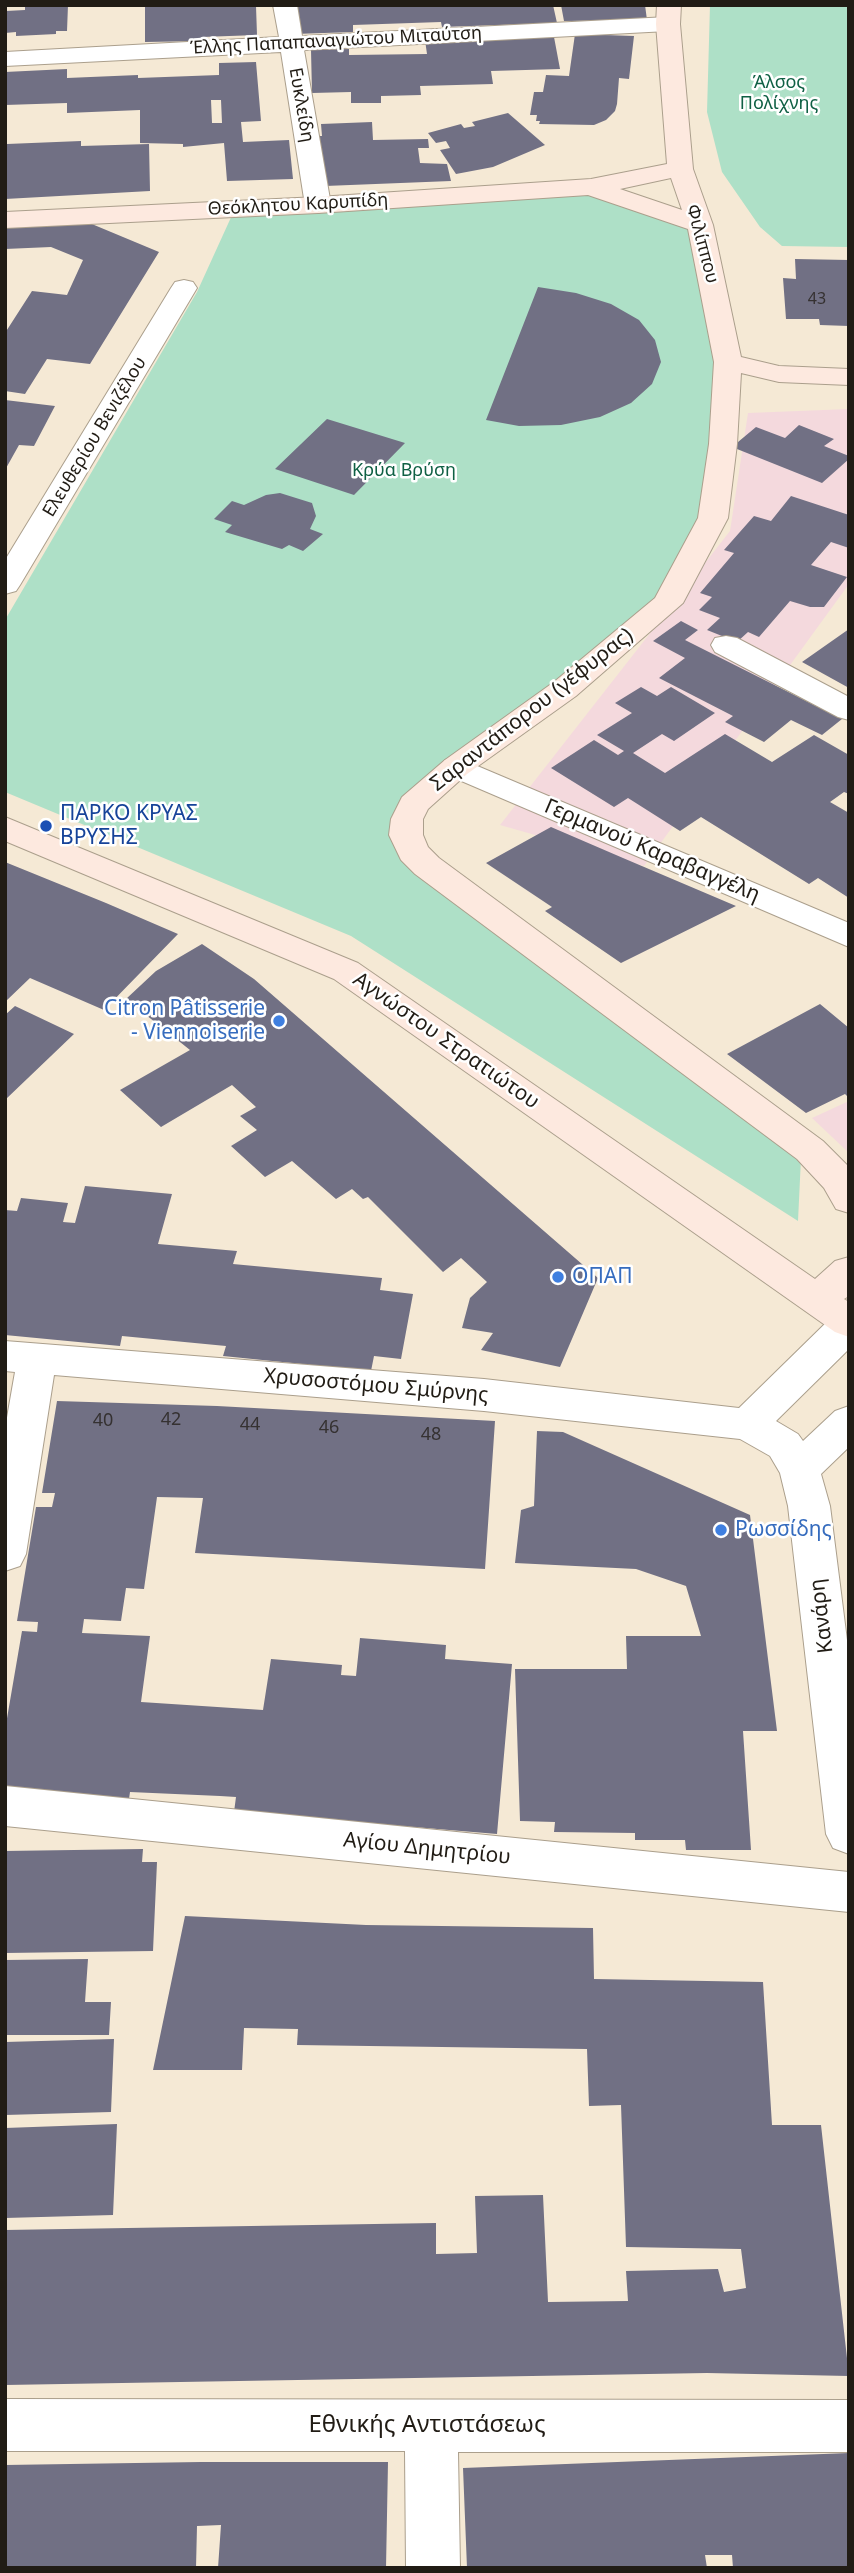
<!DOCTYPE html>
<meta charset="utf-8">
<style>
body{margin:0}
#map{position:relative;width:854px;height:2573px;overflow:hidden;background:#f5e9d5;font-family:"Noto Sans",sans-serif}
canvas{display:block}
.frame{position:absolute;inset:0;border:7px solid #211c15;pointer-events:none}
</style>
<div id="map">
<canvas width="854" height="2573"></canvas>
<div class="frame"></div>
</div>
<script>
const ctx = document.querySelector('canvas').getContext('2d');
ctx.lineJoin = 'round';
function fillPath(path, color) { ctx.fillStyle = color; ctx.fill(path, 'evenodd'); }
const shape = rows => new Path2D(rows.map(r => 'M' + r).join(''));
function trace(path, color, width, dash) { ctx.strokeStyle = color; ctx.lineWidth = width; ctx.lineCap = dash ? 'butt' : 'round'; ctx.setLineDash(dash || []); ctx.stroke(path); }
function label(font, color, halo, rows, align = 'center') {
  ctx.font = font + ' "Noto Sans",sans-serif'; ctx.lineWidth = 5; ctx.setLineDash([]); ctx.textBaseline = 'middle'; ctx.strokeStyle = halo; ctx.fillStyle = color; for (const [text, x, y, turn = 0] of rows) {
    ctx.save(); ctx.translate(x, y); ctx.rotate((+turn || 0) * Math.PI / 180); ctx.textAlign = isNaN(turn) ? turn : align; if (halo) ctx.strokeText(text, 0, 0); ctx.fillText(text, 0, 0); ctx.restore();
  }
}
const commercial = shape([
 [849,409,849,584,644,866,500,825,730,531,748,413],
 [849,1101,849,1153,812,1118]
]);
const green = shape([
 [710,5,849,5,849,247,782,246,760,227,722,172,707,112],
 [591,187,700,225,720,314,713,518,668,603,407,819,427,866,802,1137,798,1221,351,936,5,792,5,620,197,292,233,213]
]);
const building = shape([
 [25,5,68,5,67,31,56,31,56,34,16,36,16,32,5,33,6,11,25,10],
 [145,5,256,6,257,35,202,37,202,41,145,42],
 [291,5,553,5,557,23,442,27,441,22,353,25,353,32,295,34],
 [561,5,645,5,647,20,564,21],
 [575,34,634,36,629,79,619,78,617,104,615,111,606,120,594,125,539,124,540,121,536,121,537,115,530,115,534,92,543,92,546,75,569,76],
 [554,37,560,69,491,71,493,84,420,86,421,95,381,96,381,103,351,103,351,92,312,93,311,50,349,49,349,55,427,54,425,40],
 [256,62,261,121,241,122,243,142,289,140,293,179,227,181,224,143,183,147,183,144,140,143,140,110,67,113,67,103,5,105,5,72,67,69,67,78,138,75,138,78,219,75,219,63],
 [211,100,221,100,222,123,212,123],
 [508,113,545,145,493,167,456,174,440,150,450,148,446,141,436,143,428,133,461,124,464,128,475,126,472,122],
 [372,122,373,140,428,139,429,148,418,148,420,163,447,164,451,181,325,186,323,156,318,156,317,136,322,136,321,124],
 [81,141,81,146,149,144,150,191,5,199,7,144],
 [87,222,159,252,90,364,47,359,25,394,5,391,5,333,32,291,67,295,83,260,51,247,5,249,5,225],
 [795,259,849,260,849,326,820,325,819,319,786,319,783,278,796,279],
 [538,287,576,293,611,304,639,320,655,340,661,362,652,384,631,403,600,417,561,425,519,426,486,420],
 [5,400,55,406,34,446,19,445,5,470],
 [327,419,405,443,354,495,275,469],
 [799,425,834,439,824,446,849,456,849,459,822,483,732,447,756,427,785,438],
 [280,493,312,503,316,516,310,529,323,534,303,551,289,545,282,549,225,532,232,525,214,519,232,501,244,505,266,495],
 [791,496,849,515,849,548,831,542,811,565,847,577,824,607,810,607,790,601,759,637,748,632,737,642,707,630,720,618,699,610,712,597,700,593,734,553,724,550,754,516,771,521],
 [681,621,698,630,685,640,842,719,822,735,791,720,764,742,725,722,733,716,659,678,685,658,653,641],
 [849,629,849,688,802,662],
 [641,687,657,696,671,687,715,713,674,741,662,734,633,753,665,773,725,734,772,762,814,735,849,755,849,794,844,792,830,802,849,813,849,898,818,878,809,884,701,817,680,831,628,798,614,807,551,768,594,740,618,755,624,751,597,735,632,713,615,703],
 [551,827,623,858,736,906,621,963,545,911,552,907,486,863],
 [5,862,106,903,178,934,104,1010,30,978,5,1002],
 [202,944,254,979,598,1278,560,1367,481,1350,493,1333,462,1328,470,1298,487,1282,461,1258,443,1272,368,1197,363,1199,352,1189,336,1199,292,1161,265,1177,231,1146,257,1130,240,1116,256,1107,232,1085,161,1127,120,1090,190,1050,126,999,156,971],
 [820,1004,849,1028,849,1098,845,1094,806,1113,727,1054],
 [15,1006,74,1034,5,1100,5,1015],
 [85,1186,172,1194,158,1244,237,1251,233,1264,382,1278,380,1290,413,1294,401,1359,374,1356,371,1371,223,1356,226,1346,122,1336,120,1346,5,1335,5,1210,17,1211,21,1198,68,1203,63,1222,75,1223],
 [57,1401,217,1406,495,1421,485,1569,195,1553,203,1498,157,1497,144,1589,126,1588,121,1621,84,1619,82,1633,150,1636,141,1702,263,1710,271,1659,342,1665,341,1675,356,1676,360,1638,446,1645,445,1659,512,1664,497,1834,234,1812,236,1797,220,1796,130,1792,128,1806,5,1801,5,1730,22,1631,37,1632,38,1622,17,1621,36,1507,52,1507,55,1493,42,1493],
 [537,1431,563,1432,750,1515,777,1731,743,1731,751,1850,686,1850,685,1840,635,1840,635,1833,554,1832,555,1822,520,1821,515,1669,627,1669,626,1636,701,1636,686,1586,636,1569,515,1563,521,1510,534,1506],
 [143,1849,142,1862,157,1862,153,1951,5,1953,5,1851],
 [185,1916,366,1925,593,1928,594,1979,763,1982,772,2125,821,2125,849,2376,707,2373,5,2385,5,2230,436,2223,436,2254,477,2253,475,2196,543,2195,548,2302,628,2301,626,2271,718,2269,724,2292,746,2288,741,2249,626,2247,621,2105,589,2106,587,2049,297,2045,298,2029,244,2028,242,2070,153,2070],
 [88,1959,85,2002,111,2002,109,2035,5,2035,5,1960],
 [114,2039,111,2112,5,2115,5,2042],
 [117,2124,113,2215,5,2218,5,2128],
 [849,2453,849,2568,733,2568,732,2555,705,2555,707,2568,467,2568,463,2468],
 [201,2462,388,2462,386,2568,218,2568,221,2525,197,2526,196,2568,5,2568,5,2465]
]);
const street = shape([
 [273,5,297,5,302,36,668,17,676,19,680,24,676,29,668,31,304,50,331,205,327,210,318,213,309,210,305,205,281,52,5,66,5,52,279,37,273,5],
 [184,280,193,282,197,288,20,585,16,591,5,594,5,560,171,288,175,282,184,280],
 [726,636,737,638,849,697,849,720,838,717,715,652,711,645,715,638,726,636],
 [456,757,849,923,849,947,445,774,440,767,445,760,456,757],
 [849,1310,849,1349,776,1421,798,1434,803,1441,835,1411,849,1406,849,1447,821,1474,830,1506,849,1656,849,1854,833,1848,826,1834,788,1506,780,1473,770,1456,740,1439,484,1411,54,1375,26,1554,20,1566,5,1571,5,1429,15,1372,5,1371,5,1341,484,1379,739,1408,835,1314,849,1310],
 [5,1786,849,1872,849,1912,5,1826,5,1786],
 [5,2399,849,2400,849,2452,458,2452,460,2568,406,2568,405,2451,5,2451,5,2399]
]);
const secondary = shape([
 [657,5,681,5,680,24,693,169,713,225,741,357,779,366,849,369,849,385,779,382,741,373,737,444,728,518,683,603,576,696,467,774,428,809,423,819,423,835,428,847,439,858,823,1141,849,1167,849,1213,836,1209,824,1188,797,1159,415,874,401,860,389,835,391,819,402,797,445,760,554,682,655,598,698,518,709,444,714,362,688,229,588,195,318,213,5,228,5,212,318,197,591,179,667,164,656,24,657,5],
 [671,178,682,210,620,189,671,178],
 [5,817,358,963,815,1279,835,1261,849,1257,849,1296,844,1299,849,1302,849,1337,835,1332,334,979,5,841,5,817]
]);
const markers = [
 [46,826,7,"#1a4fb4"],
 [279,1021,7,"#3f7fe0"],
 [558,1277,7,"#3f7fe0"],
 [721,1530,7,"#3f7fe0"]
];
const farNumbernames = [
 ["43",817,299]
];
const farStreetnames = [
 ["Έλλης Παπαπαναγιώτου Μιταύτση",336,41,-3],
 ["Ευκλείδη",301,105,80],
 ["Θεόκλητου Καρυπίδη",298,205,-3],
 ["Φιλίππου",702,244,75],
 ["Ελευθερίου Βενιζέλου",95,437,-59]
];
const farParknames = [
 ["Άλσος",779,83],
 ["Πολίχνης",779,104],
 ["Κρύα Βρύση",404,471]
];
const numberNames = [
 ["42",171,1420],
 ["40",103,1421],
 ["44",250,1425],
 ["46",329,1428],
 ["48",431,1435]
];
const streetNames = [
 ["Σαραντάπορου (γέφυρας)",532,710,-38],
 ["Γερμανού Καραβαγγέλη",652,851,23],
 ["Αγνώστου Στρατιώτου",446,1041,35],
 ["Χρυσοστόμου Σμύρνης",376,1386,5],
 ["Κανάρη",822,1616,-97],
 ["Αγίου Δημητρίου",427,1849,6]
];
const transitNames = [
 ["ΠΑΡΚΟ ΚΡΥΑΣ",60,814],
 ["ΒΡΥΣΗΣ",60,838]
];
const shopNames = [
 ["Citron Pâtisserie",265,1009,"right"],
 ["- Viennoiserie",265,1033,"right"],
 ["ΟΠΑΠ",572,1277],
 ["Ρωσσίδης",735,1530]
];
const nearStreetnames = [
 ["Εθνικής Αντιστάσεως",427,2425]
];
fillPath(commercial, '#f4d9dd');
fillPath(green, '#aee0c7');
fillPath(building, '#717084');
trace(street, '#ab9f8c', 2);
trace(secondary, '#ab9f8c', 2);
fillPath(street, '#fff');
fillPath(secondary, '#fde9df');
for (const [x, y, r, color] of markers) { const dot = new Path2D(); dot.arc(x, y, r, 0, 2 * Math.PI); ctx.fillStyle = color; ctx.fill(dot); trace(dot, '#fff', 2.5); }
label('16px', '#353131', null, farNumbernames);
label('18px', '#211c15', '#fff', farStreetnames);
label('18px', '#0f6044', '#fff', farParknames);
label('18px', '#353131', null, numberNames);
label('21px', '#211c15', '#fff', streetNames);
label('21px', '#164399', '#fff', transitNames, 'left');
label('21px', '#366cbe', '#fff', shopNames, 'left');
label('24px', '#211c15', '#fff', nearStreetnames);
</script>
